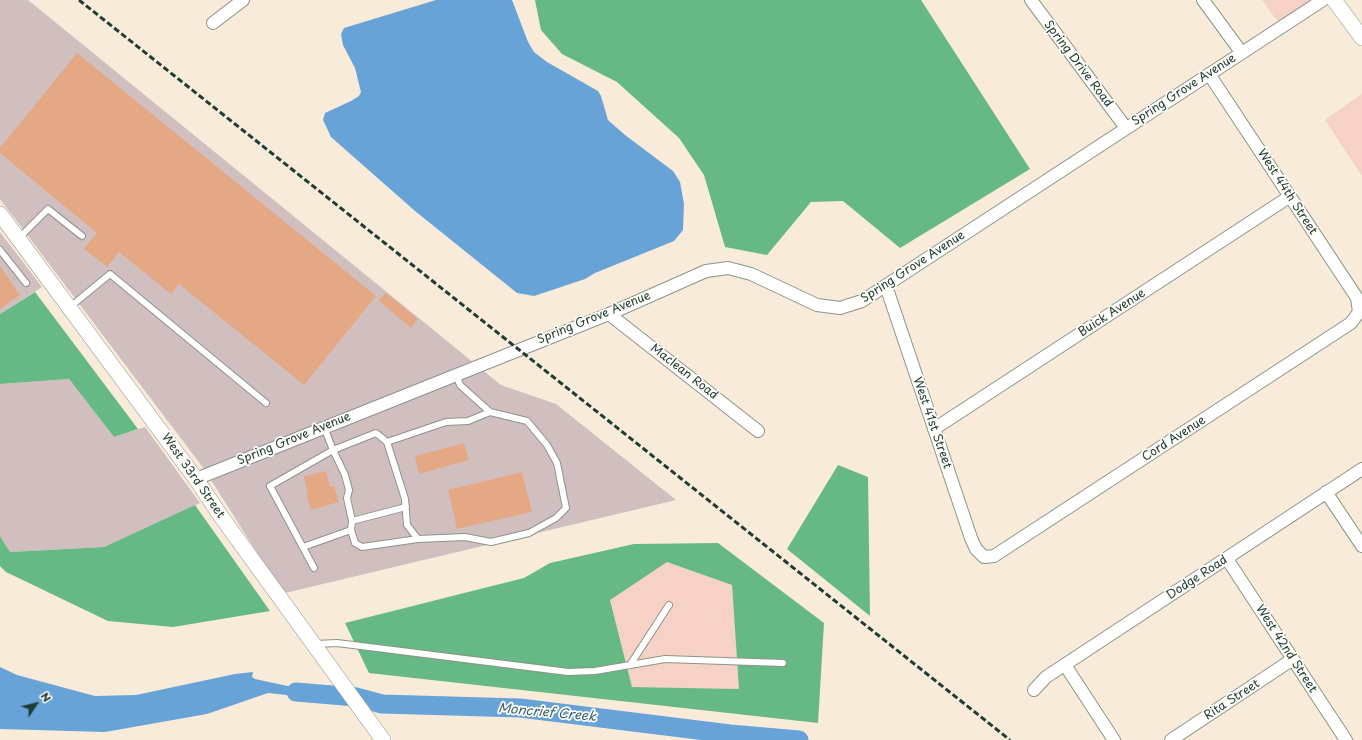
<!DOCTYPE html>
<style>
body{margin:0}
#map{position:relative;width:1362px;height:740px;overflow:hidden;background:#f8ebda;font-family:"Playpen Sans",sans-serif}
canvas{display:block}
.north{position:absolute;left:16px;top:684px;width:40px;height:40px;-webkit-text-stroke:3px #fdfcf7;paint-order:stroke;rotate:55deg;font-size:11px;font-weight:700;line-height:16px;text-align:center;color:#1f3d34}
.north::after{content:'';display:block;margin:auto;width:14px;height:18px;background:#1f3d34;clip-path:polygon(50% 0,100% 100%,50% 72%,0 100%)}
</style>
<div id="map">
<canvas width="1362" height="740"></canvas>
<div class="north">N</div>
</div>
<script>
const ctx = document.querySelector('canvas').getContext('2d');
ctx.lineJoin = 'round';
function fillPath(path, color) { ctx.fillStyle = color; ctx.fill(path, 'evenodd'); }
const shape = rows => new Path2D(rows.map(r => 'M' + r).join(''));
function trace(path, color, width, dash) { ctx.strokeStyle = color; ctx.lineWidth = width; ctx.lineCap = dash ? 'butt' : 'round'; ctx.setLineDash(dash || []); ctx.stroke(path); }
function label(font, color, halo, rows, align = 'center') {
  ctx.font = font + ' "Playpen Sans",sans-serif'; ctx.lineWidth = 3.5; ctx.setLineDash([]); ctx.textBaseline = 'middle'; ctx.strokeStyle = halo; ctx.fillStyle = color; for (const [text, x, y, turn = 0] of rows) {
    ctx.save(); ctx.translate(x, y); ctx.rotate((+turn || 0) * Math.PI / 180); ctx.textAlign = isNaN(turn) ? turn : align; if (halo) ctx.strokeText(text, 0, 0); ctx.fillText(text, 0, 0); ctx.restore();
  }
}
const built = shape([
 [1262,0,1312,0,1278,22],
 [1362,94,1362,176,1325,120],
 [667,562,732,585,739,689,632,687,610,599]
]);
const industrial = shape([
 [0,0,28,0,501,385,556,404,676,500,285,593,261,559,204,469,0,199],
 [0,232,42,287,0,314],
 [69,379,114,437,145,427,200,503,104,547,10,552,0,536,0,384]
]);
const forest = shape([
 [535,0,921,0,1030,169,900,248,843,201,811,202,767,255,725,247,704,175,679,138,617,82,562,54,541,30],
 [35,292,138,429,114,437,69,379,0,384,0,314],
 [838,465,868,477,870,616,787,549],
 [195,505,270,611,173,627,108,621,6,572,0,566,0,536,10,552,104,547],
 [718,543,824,623,818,723,369,673,345,623,524,578,550,563,634,544],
 [667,562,732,585,739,689,632,687,610,600]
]);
const water = shape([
 [436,0,512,0,528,42,534,52,547,62,598,91,601,96,608,120,625,135,673,171,680,182,684,204,683,230,674,241,595,273,585,279,534,296,517,293,415,211,331,137,323,120,325,113,351,101,359,96,361,92,355,68,343,45,341,34,344,28],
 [0,667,17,675,95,696,136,695,235,674,253,672,252,677,255,679,297,688,295,696,268,693,207,714,105,732,0,729]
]);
const river = shape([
 [296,692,356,697,382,704,520,708,730,734,799,740]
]);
const building = shape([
 [77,53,376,296,304,385,179,284,171,294,119,252,107,267,84,249,97,233,0,153,0,148],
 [0,266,20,295,0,309],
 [386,293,418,319,411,328,379,301],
 [464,443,469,460,419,474,415,456],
 [326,471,330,487,334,486,339,502,311,510,306,494,308,494,304,476],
 [522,472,532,512,457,529,448,490]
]);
const service = shape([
 [18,239,48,209,82,236],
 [0,250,26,283],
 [70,307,110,274,266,403],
 [456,374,460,385,490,412,527,421,547,445,557,463,566,508,556,518,529,533,491,542,465,537,418,539,407,525,405,499,387,442,446,422,468,421,490,412],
 [324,427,333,450,376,433,387,442],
 [352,521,406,507],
 [303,547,351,530,355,543,362,547,418,539],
 [314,568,270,486,333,450,345,475,349,490,347,498,352,521,351,530],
 [315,644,337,643,568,672,595,671,665,659,783,663],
 [630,665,669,605]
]);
const minor = shape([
 [1031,0,1126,128],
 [1203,0,1241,52],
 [213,23,243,0],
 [886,286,971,538,976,549,984,557,994,556,1351,323,1359,312,1357,298,1209,74],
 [609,314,758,431],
 [934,429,1289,197],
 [196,479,609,314,706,271,728,268,751,274,817,305,840,308,862,301,1323,0],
 [1326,492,1362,546],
 [1227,559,1346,740],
 [1065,665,1114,740],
 [1034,690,1046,677,1362,469],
 [1171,740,1293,659]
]);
const tertiary = shape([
 [1334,0,1362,38],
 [0,214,196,479,220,515,383,740]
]);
const rail = shape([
 [79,0,1010,740]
]);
const streetNames = [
 ["Spring Drive Road",1078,64,53],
 ["Spring Grove Avenue",1184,90,-33],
 ["West 44th Street",1287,192,57],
 ["Spring Grove Avenue",913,267,-33],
 ["Buick Avenue",1112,313,-33],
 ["Spring Grove Avenue",594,318,-22],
 ["Maclean Road",684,372,38],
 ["West 41st Street",932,423,71],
 ["Spring Grove Avenue",294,439,-22],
 ["Cord Avenue",1174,439,-33],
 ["West 33rd Street",193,476,55],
 ["Dodge Road",1197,578,-33],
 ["West 42nd Street",1286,649,57],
 ["Rita Street",1232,700,-33]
];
const waterNames = [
 ["Moncrief Creek",547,713,5]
];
fillPath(built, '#f6d1c5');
fillPath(industrial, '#d1bfbf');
fillPath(forest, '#66b884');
fillPath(water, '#68a3d8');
trace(river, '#68a3d8', 19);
fillPath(building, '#e5a885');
trace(service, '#8c9487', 8);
trace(minor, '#8c9487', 14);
trace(tertiary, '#8c9487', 16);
trace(service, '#fff', 6);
trace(minor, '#fff', 12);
trace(tertiary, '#fff', 15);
trace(rail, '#1f3d34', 3, [6, 3]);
label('12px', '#1f3d34', '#fdfcf7', streetNames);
label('italic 13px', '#39616d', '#fdfcf7', waterNames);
</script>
